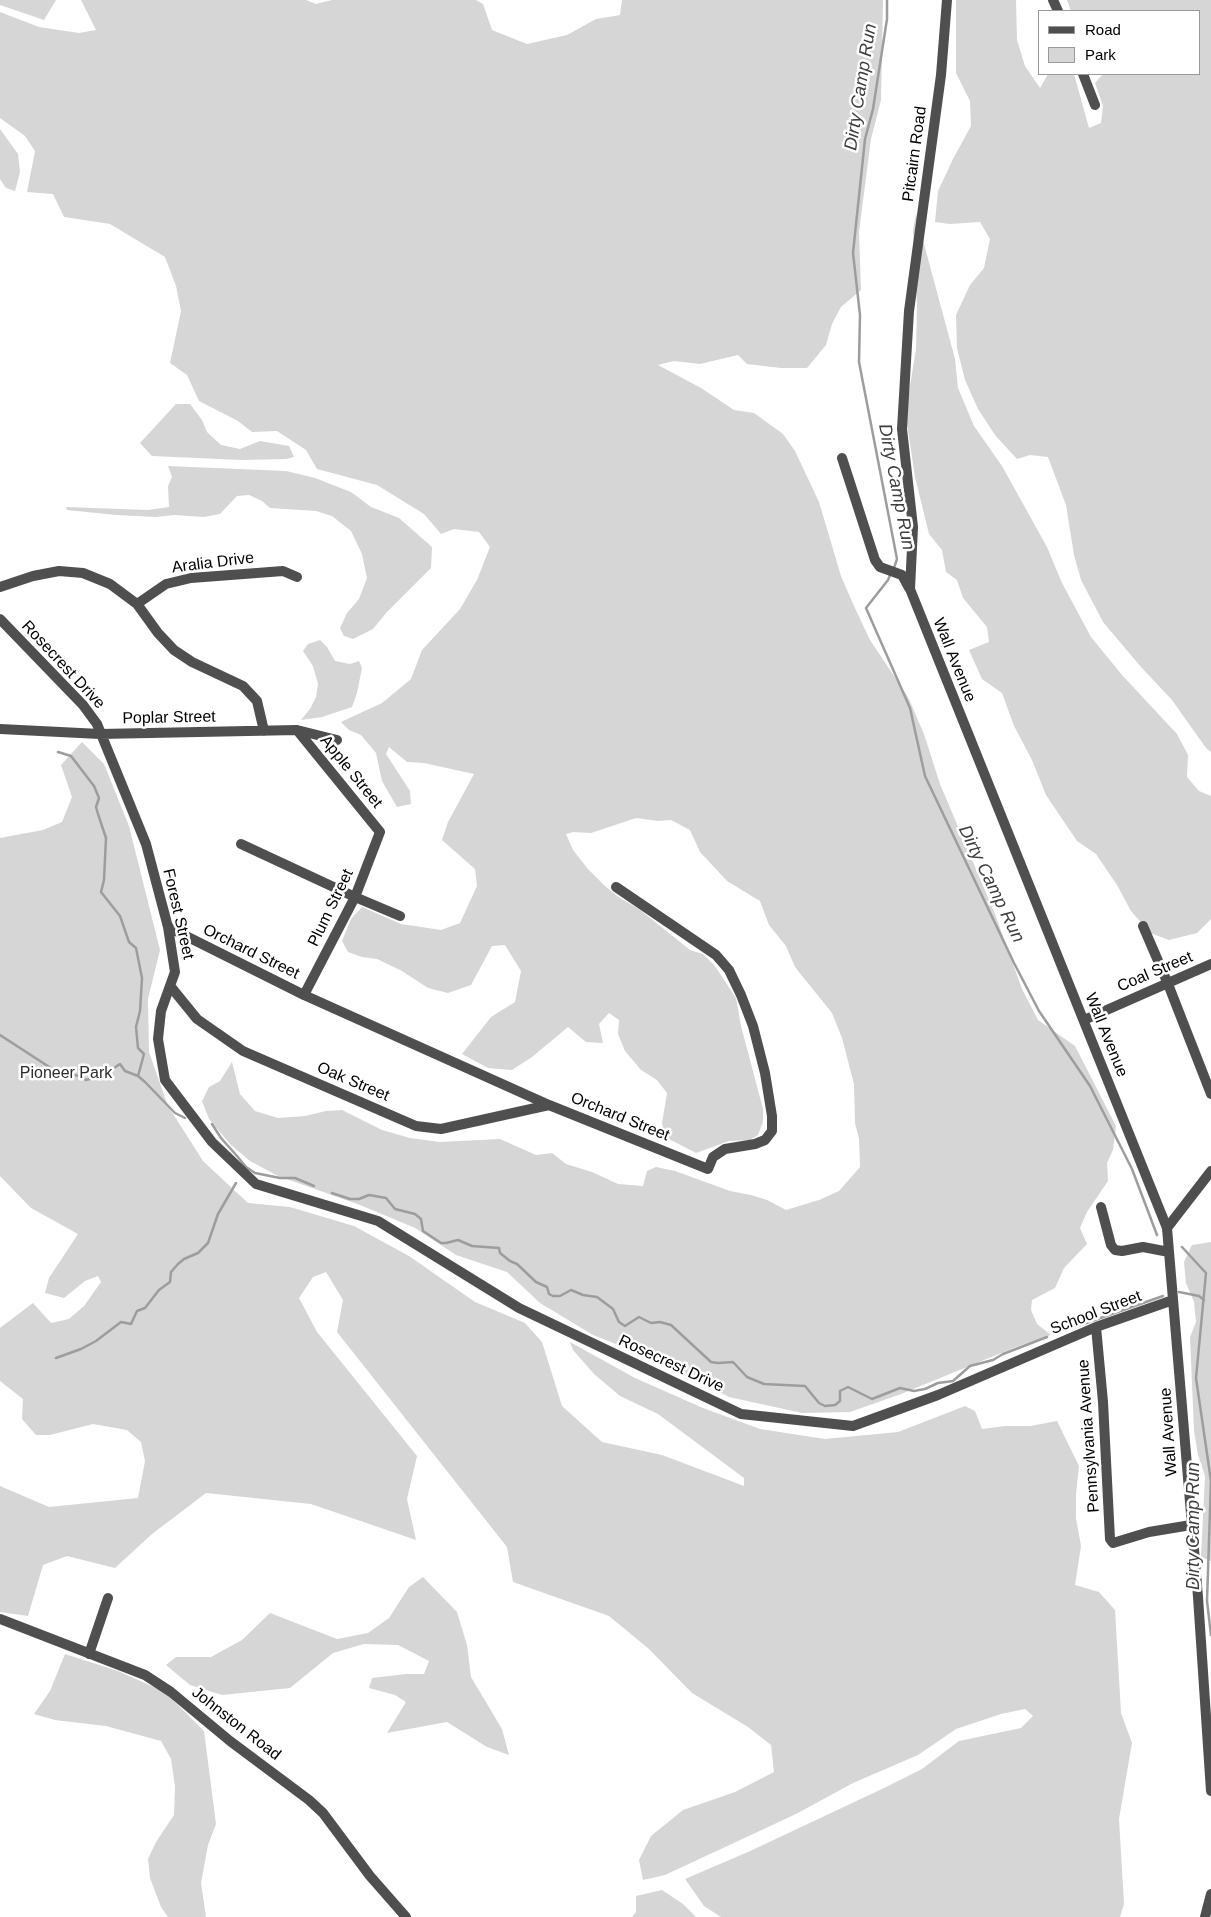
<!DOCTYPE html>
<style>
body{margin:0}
#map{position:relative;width:1211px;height:1917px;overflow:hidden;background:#fff;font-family:Arial,sans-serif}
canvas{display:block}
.legend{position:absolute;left:1038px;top:10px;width:162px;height:65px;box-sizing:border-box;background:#fff;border:1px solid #999;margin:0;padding:6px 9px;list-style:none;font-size:15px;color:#000}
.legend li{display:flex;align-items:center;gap:10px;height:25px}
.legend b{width:25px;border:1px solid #999}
</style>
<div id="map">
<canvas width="1211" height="1917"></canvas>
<ul class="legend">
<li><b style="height:6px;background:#4f4f4f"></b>Road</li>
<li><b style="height:14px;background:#d6d6d6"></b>Park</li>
</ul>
</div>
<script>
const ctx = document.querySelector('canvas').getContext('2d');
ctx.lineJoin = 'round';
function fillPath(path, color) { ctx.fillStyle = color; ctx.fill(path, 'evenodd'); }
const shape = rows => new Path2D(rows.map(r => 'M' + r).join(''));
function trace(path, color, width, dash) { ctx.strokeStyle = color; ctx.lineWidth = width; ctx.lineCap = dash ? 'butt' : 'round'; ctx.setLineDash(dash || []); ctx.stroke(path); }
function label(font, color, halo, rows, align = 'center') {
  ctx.font = font + ' Arial,sans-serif'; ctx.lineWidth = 5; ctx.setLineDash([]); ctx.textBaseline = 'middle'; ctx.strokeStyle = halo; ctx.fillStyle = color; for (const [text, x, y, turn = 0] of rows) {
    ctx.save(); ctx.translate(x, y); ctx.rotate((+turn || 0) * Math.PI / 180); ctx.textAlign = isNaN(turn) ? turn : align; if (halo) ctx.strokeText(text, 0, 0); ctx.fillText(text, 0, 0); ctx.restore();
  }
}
const green = shape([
 [0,0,56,0,44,20,0,5],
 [81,0,306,0,316,4,332,0,476,0,483,4,492,30,527,44,567,35,596,19,620,15,622,0,883,0,881,100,871,139,859,232,861,290,841,307,832,324,826,345,807,368,781,368,747,364,738,355,700,364,674,361,658,365,701,388,734,410,754,413,783,434,795,451,819,502,841,576,854,606,870,640,908,697,924,734,940,784,995,914,1022,989,1038,1020,1075,1046,1116,1126,1113,1150,1107,1163,1108,1181,1087,1212,1080,1228,1087,1244,1064,1268,1055,1288,1032,1300,1031,1310,1037,1324,1051,1335,1016,1347,901,1394,850,1412,802,1413,729,1397,665,1363,593,1335,540,1303,507,1272,456,1255,415,1228,360,1205,278,1176,250,1161,230,1144,209,1119,202,1101,209,1087,220,1081,232,1062,240,1094,255,1111,278,1118,305,1116,326,1111,342,1110,382,1130,410,1138,440,1142,500,1139,536,1155,552,1153,566,1164,592,1172,618,1184,643,1186,647,1171,656,1167,675,1171,730,1191,751,1195,767,1200,786,1210,819,1200,839,1191,860,1167,859,1139,855,1123,854,1084,842,1038,832,1013,795,967,786,946,769,925,760,901,727,881,700,852,690,830,671,820,658,821,636,818,591,833,573,832,566,834,573,850,588,869,606,887,620,898,639,909,690,950,703,954,715,966,736,998,741,1026,763,1109,763,1122,758,1135,750,1140,729,1141,696,1153,665,1137,662,1123,667,1093,657,1080,641,1070,625,1051,618,1034,619,1020,609,1013,599,1024,603,1043,586,1042,568,1027,532,1057,512,1070,488,1068,462,1054,491,1017,515,1002,521,971,505,945,492,946,471,985,448,993,428,988,402,971,377,959,362,957,348,952,342,941,351,919,362,907,401,924,441,930,460,923,477,886,475,869,442,840,448,822,474,774,424,763,407,762,389,747,386,754,410,791,411,804,397,807,382,781,376,753,361,735,349,730,341,722,382,703,411,679,422,650,460,609,477,580,490,547,479,532,454,529,441,534,424,514,377,485,317,469,306,450,277,431,252,432,238,421,199,401,187,375,170,363,181,311,176,286,165,257,110,224,64,217,53,194,27,192,35,151,25,136,0,118,0,12,39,27,79,33,96,30],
 [956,0,1016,0,1017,40,1025,66,1040,88,1048,74,1074,74,1089,128,1101,123,1103,106,1095,83,1101,76,1106,74,1200,74,1200,11,1071,11,1067,0,1211,0,1211,752,1206,748,1172,700,1141,667,1103,622,1081,580,1074,555,1066,505,1048,457,1030,455,1017,459,995,435,978,409,965,380,957,348,956,315,970,285,984,268,990,239,980,222,950,224,935,222,938,191,953,159,971,126,970,101,956,73],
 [0,129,18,154,20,172,15,191,6,188,0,179],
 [916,214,955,359,958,388,974,426,1002,466,1047,547,1062,583,1091,637,1122,675,1177,734,1188,755,1187,777,1199,791,1211,796,1211,919,1197,933,1169,940,1150,933,1131,911,1117,885,1096,854,1077,841,1046,795,1032,760,1014,726,1002,693,982,679,969,650,989,642,987,627,963,598,957,580,946,572,942,550,929,534,915,477,907,424,908,398,916,349,917,305,913,230],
 [176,404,190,404,202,420,207,432,221,445,240,449,260,441,289,446,294,457,286,459,241,460,152,456,140,443],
 [168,466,286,471,315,478,351,492,371,507,399,518,432,547,431,568,387,612,373,629,353,639,344,636,340,628,347,613,359,599,367,578,362,554,351,531,332,516,316,511,270,508,262,501,249,495,237,496,220,514,204,517,174,515,156,517,116,515,67,510,66,507,148,510,169,507,168,486,172,477],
 [320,640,327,647,335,661,350,664,359,661,362,668,357,693,352,707,322,717,301,720,310,709,316,697,318,684,313,666,303,651,308,644],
 [82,742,104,764,129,826,160,950,148,999,149,1052,168,1106,203,1161,248,1203,290,1207,354,1226,409,1256,475,1302,525,1323,542,1342,562,1406,602,1442,662,1455,744,1486,744,1478,658,1414,620,1396,594,1374,573,1350,570,1342,635,1378,703,1408,760,1429,825,1439,898,1432,965,1406,975,1411,982,1429,1005,1426,1030,1426,1057,1421,1079,1466,1076,1494,1076,1518,1081,1546,1075,1585,1099,1592,1115,1610,1121,1713,1132,1743,1119,1819,1124,1904,1120,1917,721,1917,704,1906,685,1879,748,1852,882,1789,922,1769,959,1741,1021,1728,1033,1716,1025,1709,1001,1714,956,1729,918,1755,853,1783,796,1814,665,1875,643,1880,639,1860,651,1836,683,1810,735,1792,774,1772,771,1745,748,1727,692,1693,649,1649,609,1616,513,1582,507,1547,337,1332,343,1300,326,1272,313,1277,299,1298,317,1332,417,1456,407,1499,416,1540,311,1504,206,1493,152,1534,115,1568,67,1556,43,1565,28,1616,0,1612,0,1486,49,1507,138,1498,145,1461,141,1442,127,1430,93,1424,50,1435,36,1435,22,1419,23,1399,0,1381,0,1328,33,1303,51,1323,69,1319,84,1306,101,1282,98,1276,85,1281,64,1298,45,1293,49,1278,78,1234,31,1208,0,1176,0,838,43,830,62,822,72,797,61,765],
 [1211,1242,1211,1561,1201,1557,1205,1476,1198,1455,1194,1431,1190,1337,1196,1322,1194,1302,1186,1283,1184,1262,1192,1245],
 [423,1577,457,1612,467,1645,471,1677,502,1729,509,1755,487,1747,447,1722,387,1733,406,1702,395,1695,369,1688,372,1678,406,1674,424,1674,429,1661,398,1645,364,1644,333,1653,290,1688,222,1695,190,1685,166,1665,176,1657,211,1657,242,1640,270,1613,337,1639,368,1633,389,1618,409,1587],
 [65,1654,118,1671,165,1692,204,1731,216,1824,208,1845,201,1883,206,1917,168,1917,161,1907,150,1878,148,1859,156,1842,174,1815,175,1786,171,1759,161,1741,106,1726,55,1720,34,1714,50,1691],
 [662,1890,683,1904,696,1917,632,1917,636,1912,636,1896]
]);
const stream = shape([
 [887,0,887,19,873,109,865,139,853,253,860,315,859,362,897,559,894,568],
 [891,573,888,580,866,608,910,708,925,776,1014,963,1039,1011,1090,1086,1132,1169,1157,1235],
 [58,752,71,756,94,786,99,798,96,807,98,814,106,838,104,880,101,892,120,916,129,942,136,948,142,978,140,1011,136,1027,138,1048,144,1054,138,1076],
 [0,1035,57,1072,80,1076,86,1080,105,1074,120,1064,125,1071,138,1076,145,1082,175,1113,185,1118],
 [212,1124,221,1138,237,1156,246,1167,255,1173,280,1178,295,1178,314,1186],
 [332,1193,350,1199,359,1199,369,1195,386,1198,395,1209,415,1214,421,1219,423,1231,441,1243,446,1243,458,1240,472,1246,499,1248,500,1253,510,1261,517,1264,536,1282,547,1287,549,1294,553,1296,560,1296,571,1290,583,1295,597,1297,613,1309,619,1322,625,1326,639,1317,651,1323,660,1322,671,1325,711,1362,718,1363,733,1362,747,1377,764,1384,805,1386,819,1403,825,1406,835,1405,840,1401,840,1391,848,1387,872,1399,900,1388,914,1391,925,1389,938,1383,953,1381,970,1366,993,1360,1003,1354,1047,1337],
 [1182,1247,1206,1273,1196,1378,1211,1481,1207,1601,1211,1635],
 [1179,1292,1199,1296,1204,1300],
 [1075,1327,1163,1296],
 [56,1358,81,1349,96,1341,121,1322,131,1324,137,1311,145,1308,159,1290,170,1282,171,1272,178,1264,184,1259,198,1253,208,1243,218,1214,236,1183]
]);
const minor = shape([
 [947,0,941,75,909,311,902,429,913,527,910,589,1167,1228,1198,1597,1211,1791],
 [1053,0,1058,11],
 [1083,74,1095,105],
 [842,458,875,560,880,567,902,575,909,588],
 [0,587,33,576,59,571,83,573,110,584,137,604,158,633,174,650,192,662,243,686,257,701,264,731],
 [137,604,166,584,191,578,283,571,297,577],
 [0,619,83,705,97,724,146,844,168,927,175,972,161,1011,158,1039,165,1080,212,1142,256,1184,378,1221,519,1308,741,1414,853,1426,938,1395,1096,1327,1173,1300],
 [0,729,100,734,297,730,337,740],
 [297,730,380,832,355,897,304,995],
 [241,844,355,897,400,916],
 [1143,926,1168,984,1211,1094],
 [168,927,304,995,549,1105,708,1169,713,1157,725,1149,755,1144,765,1140,772,1131,772,1116,765,1073,753,1026,741,995,729,970,716,955,616,887],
 [171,987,197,1019,243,1051,416,1126,441,1129,549,1105],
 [1084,1020,1211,964],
 [1101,1207,1111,1245,1115,1250,1122,1251,1143,1247,1169,1252],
 [1167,1228,1211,1171],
 [1096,1327,1103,1402,1110,1539,1113,1543,1149,1532,1191,1525],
 [0,1619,145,1675,171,1692,230,1741,309,1800,323,1813,370,1876,406,1917],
 [89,1654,108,1598],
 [1205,1917,1211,1894]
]);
const streetNames = [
 ["Pitcairn Road",915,154,-82],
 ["Aralia Drive",213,563,-7],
 ["Wall Avenue",954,660,68],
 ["Rosecrest Drive",63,665,47],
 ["Poplar Street",169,718,-1],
 ["Apple Street",351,772,51],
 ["Plum Street",331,908,-64],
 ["Forest Street",178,914,77],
 ["Orchard Street",251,952,26],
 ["Coal Street",1155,972,-23],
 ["Wall Avenue",1106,1035,68],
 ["Oak Street",353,1082,23],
 ["Orchard Street",620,1117,22],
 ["School Street",1096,1313,-21],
 ["Rosecrest Drive",671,1364,25],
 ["Wall Avenue",1169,1432,-94],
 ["Pennsylvania Avenue",1089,1436,-94],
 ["Johnston Road",236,1724,38]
];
const parkNames = [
 ["Pioneer Park",66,1074]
];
const waterNames = [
 ["Dirty Camp Run",861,87,-81],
 ["Dirty Camp Run",896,487,79],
 ["Dirty Camp Run",991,884,64],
 ["Dirty Camp Run",1194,1526,-90]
];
fillPath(green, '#d6d6d6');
trace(stream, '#9d9d9d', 2.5);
trace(minor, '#4f4f4f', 10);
label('16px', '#000', '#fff', streetNames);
label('16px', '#2d2d2d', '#fff', parkNames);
label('italic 18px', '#3e3e3e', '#fff', waterNames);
</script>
